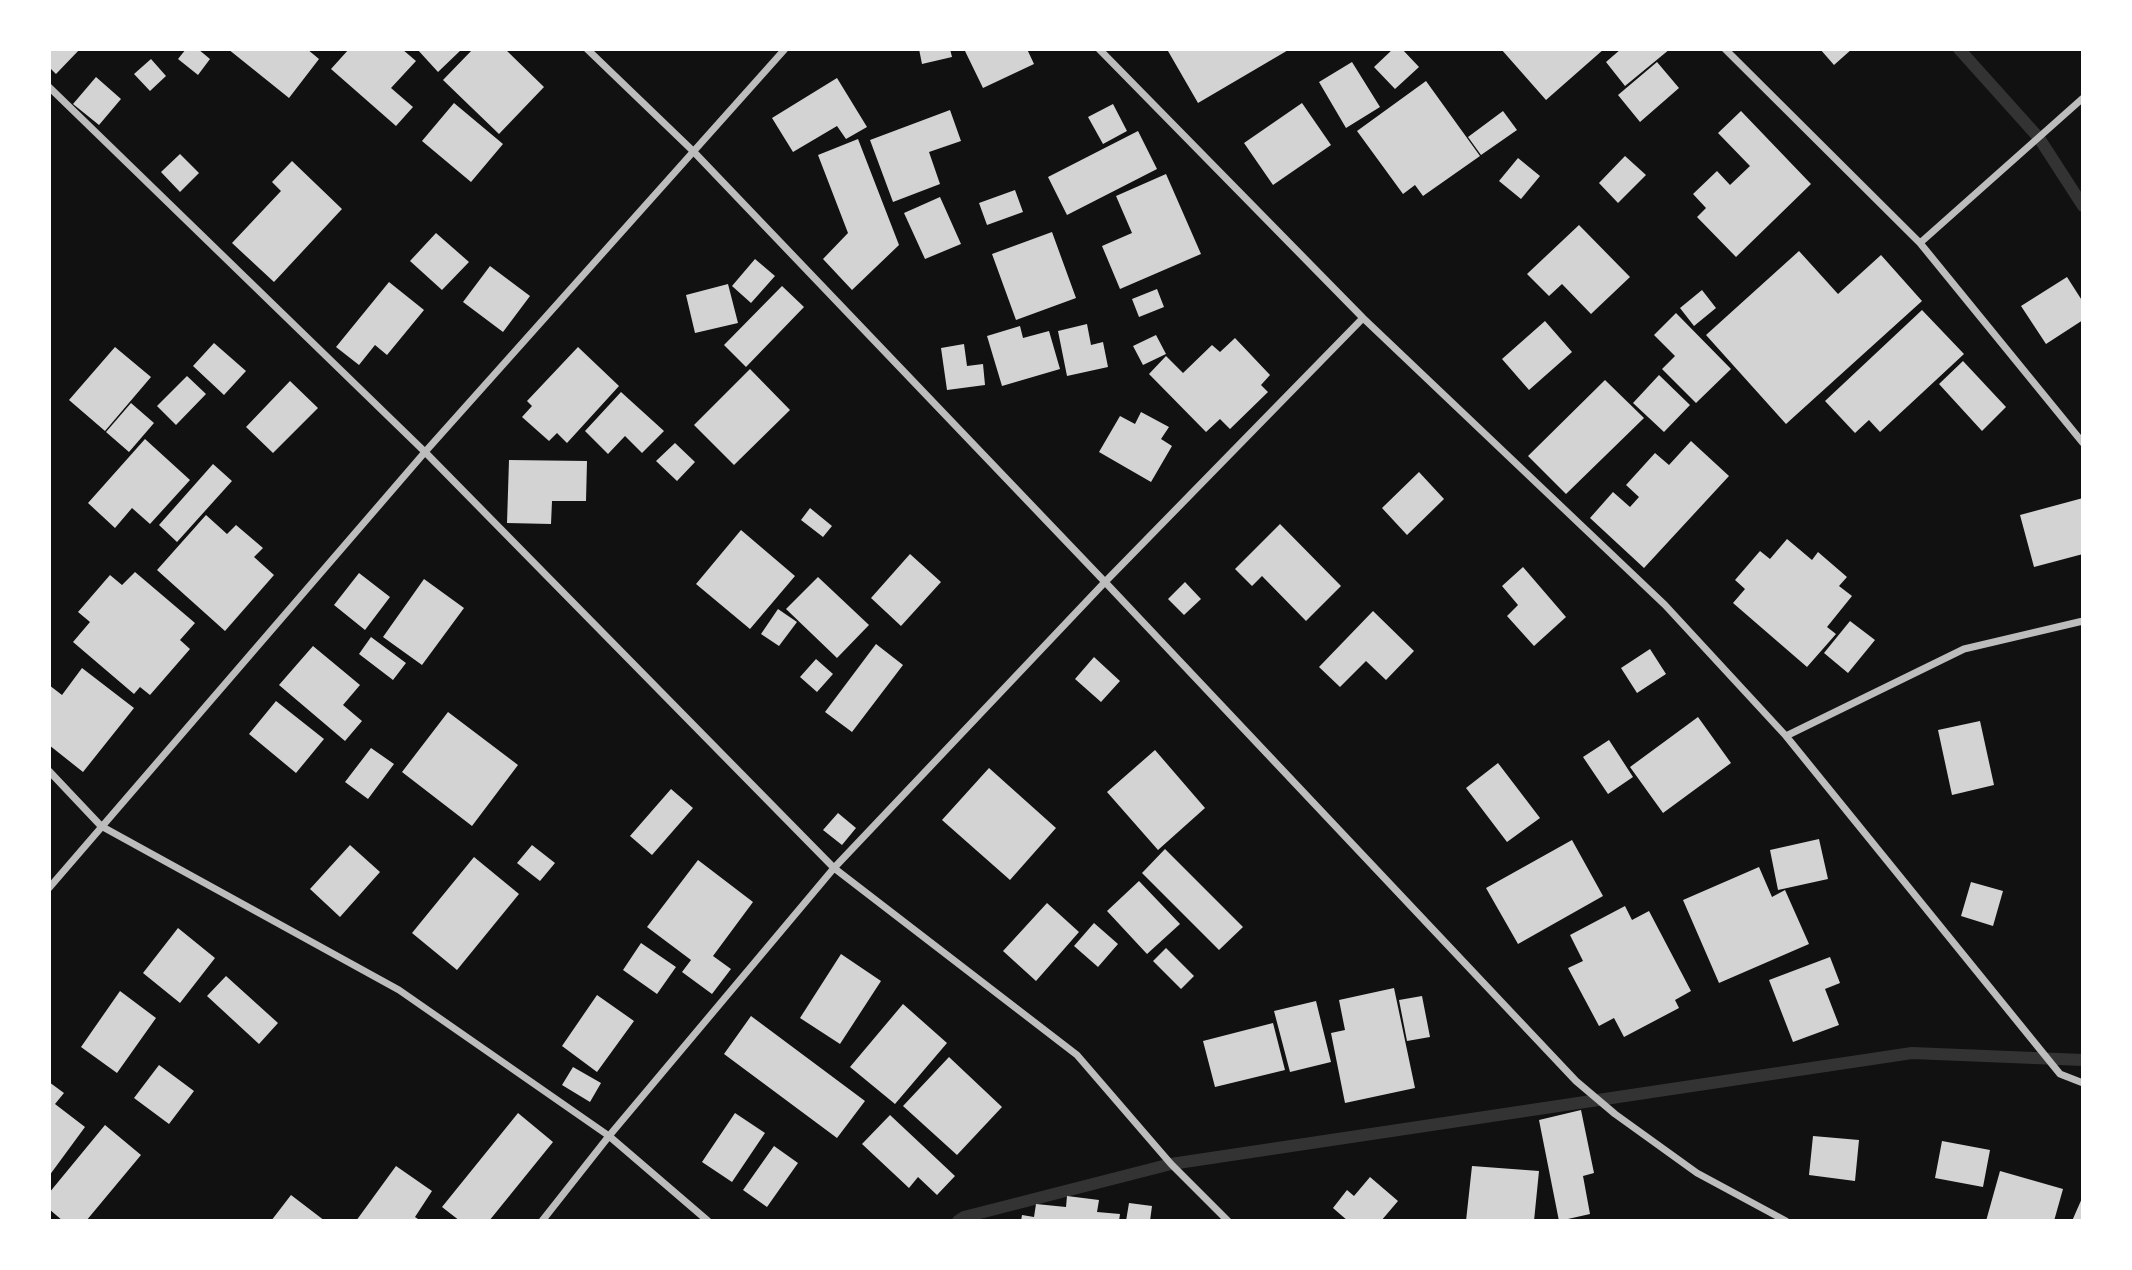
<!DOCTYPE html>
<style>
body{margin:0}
#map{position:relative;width:2132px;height:1270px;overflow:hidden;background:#111;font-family:"Space Grotesk",sans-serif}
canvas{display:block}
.frame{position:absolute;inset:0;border:51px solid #fff;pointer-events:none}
</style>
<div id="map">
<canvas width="2132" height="1270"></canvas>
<div class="frame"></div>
</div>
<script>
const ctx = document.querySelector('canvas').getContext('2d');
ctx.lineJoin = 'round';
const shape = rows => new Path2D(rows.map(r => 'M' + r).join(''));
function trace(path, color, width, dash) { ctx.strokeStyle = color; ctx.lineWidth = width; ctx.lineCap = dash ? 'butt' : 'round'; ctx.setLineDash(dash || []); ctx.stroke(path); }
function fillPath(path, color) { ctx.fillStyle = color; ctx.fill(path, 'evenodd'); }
const stream = shape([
 [1959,49,2039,138,2083,206],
 [958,1221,964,1217,1171,1164,1912,1053,2083,1060]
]);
const building = shape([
 [49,49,80,49,56,74,49,67],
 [186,49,198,49,210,59,198,75,178,59],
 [228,49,307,49,319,59,289,98],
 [349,49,402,49,416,61,391,88,413,107,396,126,331,69],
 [417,49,462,49,438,72],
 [473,49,505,49,544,87,499,134,443,80],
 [919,49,950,49,952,57,922,64],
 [970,49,1027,49,1034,64,983,88,965,51],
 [1171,49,1290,49,1198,103,1168,51],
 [1393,49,1402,49,1419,67,1395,89,1374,67],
 [1501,49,1604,49,1546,100],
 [1621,49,1670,49,1625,86,1606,62],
 [1820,49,1852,49,1834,65],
 [151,59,166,76,150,91,134,74],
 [1352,62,1380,107,1346,128,1319,82],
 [1657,62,1679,88,1640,122,1618,95],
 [96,77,121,99,99,125,73,104],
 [837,78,867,127,846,139,837,126,793,152,772,118],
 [1426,81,1480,156,1423,196,1415,185,1403,194,1357,131],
 [454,103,503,144,471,182,422,141],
 [1302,103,1331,145,1273,185,1244,143],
 [1113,104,1127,131,1103,144,1088,117],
 [950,110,961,141,929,152,940,184,893,202,870,140],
 [1503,111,1517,130,1481,155,1468,137],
 [1741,111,1811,184,1736,257,1697,217,1706,208,1693,194,1717,171,1730,185,1750,166,1718,133],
 [1138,131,1157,169,1067,215,1048,177],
 [858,139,899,245,852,290,823,259,848,233,818,155],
 [180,154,199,173,180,192,161,172],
 [1625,156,1646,175,1618,203,1599,183],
 [1518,158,1540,176,1521,199,1499,181],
 [292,161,342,209,274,282,232,243,281,191,272,182],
 [1166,174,1201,254,1120,289,1102,246,1132,233,1116,196],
 [1015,190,1023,212,987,225,979,203],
 [940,197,961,244,925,259,904,213],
 [1579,225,1630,277,1591,314,1562,284,1549,296,1527,274],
 [1052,232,1076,298,1016,320,992,254],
 [436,233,469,262,442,290,410,261],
 [1799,251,1838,294,1881,255,1922,301,1786,424,1706,335],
 [755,259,775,276,751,303,732,286],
 [490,266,530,296,503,332,463,302],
 [2067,277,2083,302,2083,320,2046,344,2021,306],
 [389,282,424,310,387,355,375,345,359,365,336,347],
 [728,284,738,323,695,333,686,295],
 [782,286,804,307,746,367,724,345],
 [1157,289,1164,307,1139,317,1132,299],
 [1702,290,1716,308,1694,326,1680,308],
 [1922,310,1964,354,1880,432,1869,420,1855,433,1825,401],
 [1676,313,1731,369,1696,403,1662,369,1675,356,1654,335],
 [1545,321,1572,352,1529,390,1502,359],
 [1087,324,1091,345,1103,342,1108,367,1067,376,1058,331],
 [1020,326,1023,338,1049,331,1060,369,1002,386,987,336],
 [1156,335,1166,354,1143,365,1133,346],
 [1235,338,1270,375,1261,385,1268,392,1230,429,1220,419,1206,432,1149,374,1166,356,1183,373,1212,345,1220,352],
 [214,343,246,371,224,395,193,366],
 [964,344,967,366,983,364,985,385,947,390,941,348],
 [115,347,151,377,105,431,69,400],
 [578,347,619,386,567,443,557,433,549,441,522,417,532,406,527,401],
 [1963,361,2006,407,1982,431,1939,384],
 [750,369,790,410,734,465,694,425],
 [1659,375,1690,405,1664,432,1633,403],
 [187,376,206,394,176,425,157,406],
 [1605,380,1644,418,1566,494,1528,456],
 [290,381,318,408,273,453,246,427],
 [621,392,664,431,642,453,625,436,608,454,585,431],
 [131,403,154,423,129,452,106,432],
 [1141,412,1169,427,1161,439,1172,446,1151,482,1099,452,1120,416,1135,424],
 [145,439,190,480,150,524,132,508,115,528,88,503],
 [1691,441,1729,476,1644,568,1590,518,1613,492,1630,507,1639,497,1626,485,1655,453,1669,465],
 [675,443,695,462,677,481,656,461],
 [509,460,587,461,586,501,552,501,551,524,507,523],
 [213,464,232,481,177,542,159,525],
 [1419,472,1444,499,1407,535,1382,508],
 [2083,498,2083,554,2034,567,2020,515],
 [810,508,832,526,823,537,801,520],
 [206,515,227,534,236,525,263,548,254,557,274,575,225,631,157,570],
 [1280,524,1341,586,1306,621,1262,576,1252,586,1235,569],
 [741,530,795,576,750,629,696,584],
 [1787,539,1812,560,1818,552,1847,577,1839,586,1852,596,1827,627,1836,634,1807,667,1733,603,1745,589,1735,580,1760,551,1770,559],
 [910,554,941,582,901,626,871,598],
 [1523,567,1566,617,1534,646,1507,616,1518,605,1502,586],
 [135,572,195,623,180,640,190,649,150,695,140,687,134,694,73,642,90,622,78,612,110,575,122,585],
 [359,573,390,597,365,630,334,605],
 [818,577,869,625,837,658,786,609],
 [424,579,464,608,422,665,383,637],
 [1185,582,1201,599,1184,615,1168,599],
 [778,609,797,622,779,646,761,634],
 [1373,611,1414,651,1386,680,1366,661,1340,687,1319,667],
 [1850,621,1875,640,1848,673,1824,653],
 [371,637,406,663,393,680,359,654],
 [876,644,903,665,852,732,825,712],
 [313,646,360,685,343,705,362,721,345,741,279,685],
 [1650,649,1666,674,1637,693,1621,668],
 [1094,657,1120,681,1101,702,1075,679],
 [816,659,833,674,817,692,800,677],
 [82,668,134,708,83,772,49,745,49,685,62,695],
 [276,701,324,739,296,773,249,734],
 [448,712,518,765,472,826,402,772],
 [1698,717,1731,763,1663,813,1630,767],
 [1980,721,1994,785,1952,795,1938,730],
 [1609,740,1633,777,1608,794,1583,757],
 [371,748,394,764,368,799,345,782],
 [1155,750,1205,808,1158,850,1107,792],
 [1498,763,1540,818,1507,842,1466,788],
 [989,768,1056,828,1010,880,942,820],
 [671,789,693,808,652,855,630,836],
 [838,813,856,828,842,845,823,830],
 [1819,839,1828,879,1778,890,1770,850],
 [1572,840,1603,896,1518,944,1486,888],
 [350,845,380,872,340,917,310,889],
 [532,845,555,863,540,881,517,863],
 [1165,849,1243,927,1219,950,1142,873],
 [474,857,519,894,457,970,412,933],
 [698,860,753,902,713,956,731,969,712,994,682,972,691,960,647,927],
 [1759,867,1772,897,1785,890,1809,944,1719,983,1683,900],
 [1139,881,1180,924,1147,954,1107,911],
 [1971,882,2003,891,1993,926,1961,916],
 [1047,903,1079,932,1036,981,1003,951],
 [1625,906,1632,920,1649,911,1691,991,1675,1000,1679,1008,1624,1037,1614,1018,1599,1026,1568,968,1583,961,1570,935],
 [1094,923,1118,944,1098,967,1074,946],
 [178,928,215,958,180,1003,143,973],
 [641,943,676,967,657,994,623,970],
 [1166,948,1194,976,1181,989,1153,961],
 [841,954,881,981,840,1044,800,1018],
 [1830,957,1840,983,1825,989,1839,1025,1793,1042,1769,980],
 [226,976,278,1023,259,1044,207,996],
 [1394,988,1415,1088,1345,1103,1331,1033,1345,1030,1339,1000],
 [120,991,156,1018,117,1073,81,1047],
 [597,995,634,1021,597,1072,562,1046],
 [1422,996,1430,1037,1407,1041,1399,1000],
 [1316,1001,1331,1062,1290,1072,1274,1011],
 [903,1004,947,1043,895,1104,850,1067],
 [751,1016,865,1101,837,1138,724,1054],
 [1273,1023,1285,1070,1215,1087,1203,1041],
 [949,1057,1002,1107,957,1155,903,1106],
 [159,1065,194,1091,169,1124,134,1098],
 [573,1067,601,1083,590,1102,562,1085],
 [49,1082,64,1093,55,1104,85,1127,49,1176],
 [1581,1110,1594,1173,1583,1176,1590,1214,1559,1221,1539,1120],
 [518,1113,553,1142,489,1221,460,1221,442,1207],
 [735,1113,765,1133,732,1182,702,1162],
 [890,1115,955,1176,937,1195,918,1177,909,1188,862,1144],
 [105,1125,141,1155,86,1221,63,1221,49,1209,49,1193],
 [1813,1136,1859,1140,1855,1181,1809,1175],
 [1942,1141,1990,1150,1983,1187,1935,1178],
 [774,1146,798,1163,767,1207,743,1190],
 [396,1166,432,1191,415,1217,421,1221,356,1221],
 [1472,1166,1539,1171,1534,1221,1466,1221],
 [2000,1171,2063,1189,2054,1221,1986,1221],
 [1370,1177,1398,1201,1381,1221,1348,1221,1333,1208,1347,1190,1354,1196],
 [291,1195,325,1221,271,1221],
 [1067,1196,1099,1200,1097,1212,1120,1214,1119,1221,1021,1221,1022,1215,1034,1217,1036,1204,1066,1207],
 [2083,1196,2083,1221,2072,1221],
 [1129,1203,1152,1206,1150,1221,1126,1221]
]);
const minor = shape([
 [587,49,693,151,1105,582,1576,1081,1615,1114,1697,1173,1786,1221],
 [1099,49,1363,318,1665,605,1786,736,2060,1074,2083,1083],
 [1725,49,1920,243,2083,443],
 [49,87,425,452,834,868,1077,1055,1171,1164,1228,1221],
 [1920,243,2083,98],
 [1786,736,1964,649,2083,621],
 [49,771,101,826,399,990,609,1136,708,1221],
 [49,888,425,452,785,49],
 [542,1221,609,1136,834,868,1105,582,1363,318]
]);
trace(stream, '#333', 12);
fillPath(building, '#d3d3d3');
trace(minor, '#bcbcbc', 7);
</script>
